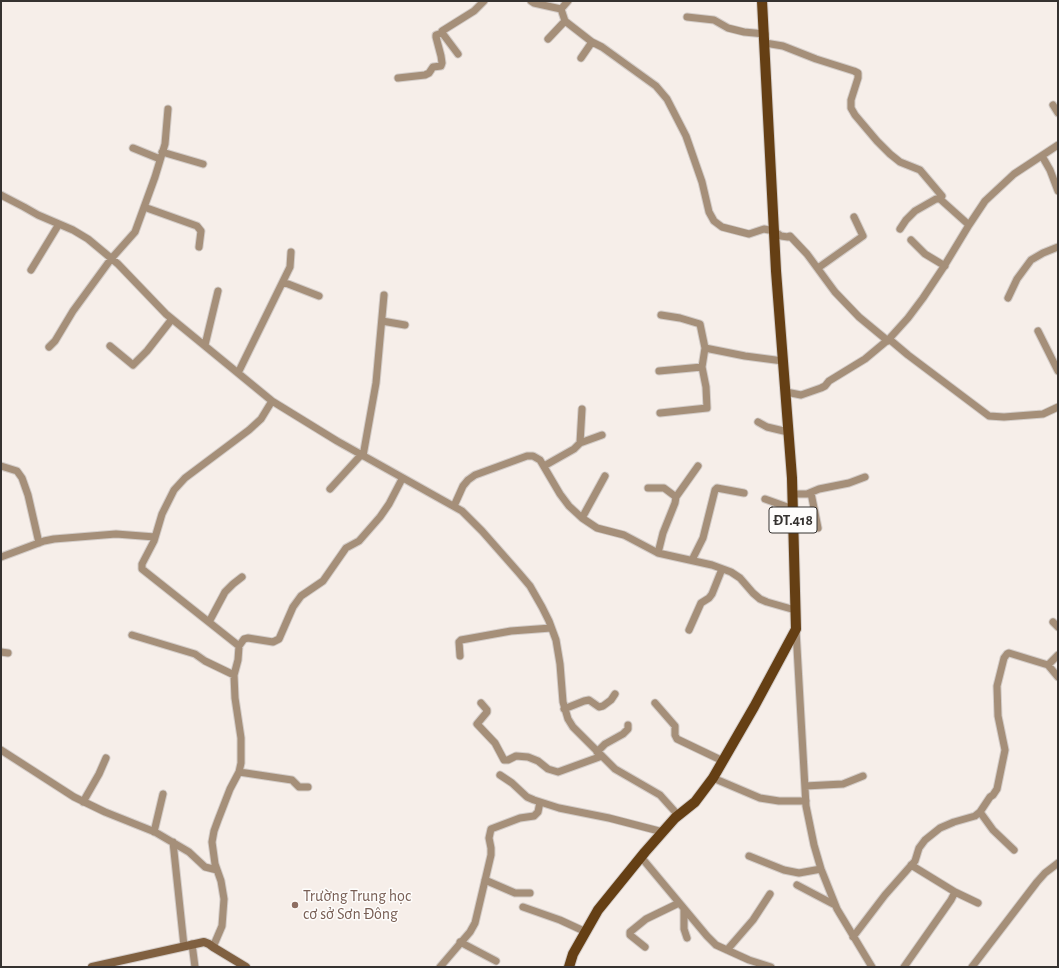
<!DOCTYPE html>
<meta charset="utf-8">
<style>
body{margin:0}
#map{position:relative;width:1059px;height:968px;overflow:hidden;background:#f6eee9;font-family:"Alegreya Sans",sans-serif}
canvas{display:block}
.frame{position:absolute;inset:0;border:2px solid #353230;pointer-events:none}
</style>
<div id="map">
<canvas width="1059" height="968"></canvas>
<div class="frame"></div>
</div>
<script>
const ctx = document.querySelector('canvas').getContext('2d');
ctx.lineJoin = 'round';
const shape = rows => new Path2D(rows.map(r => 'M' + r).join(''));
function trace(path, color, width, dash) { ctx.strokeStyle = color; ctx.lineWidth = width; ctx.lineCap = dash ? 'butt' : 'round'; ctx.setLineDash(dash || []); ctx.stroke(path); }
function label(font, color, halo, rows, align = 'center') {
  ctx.font = font + ' "Alegreya Sans",sans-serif'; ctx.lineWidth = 3; ctx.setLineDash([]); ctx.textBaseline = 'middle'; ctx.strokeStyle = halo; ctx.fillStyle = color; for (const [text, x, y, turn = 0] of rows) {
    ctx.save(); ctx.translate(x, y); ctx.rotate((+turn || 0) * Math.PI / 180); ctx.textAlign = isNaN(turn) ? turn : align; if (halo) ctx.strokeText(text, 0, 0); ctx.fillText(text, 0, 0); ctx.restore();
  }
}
const street = shape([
 [531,1,534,3,561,9,565,21,592,42,602,47,656,86,667,99,686,136,702,182,709,212,714,221,722,227,749,234,764,229,774,231,781,236,788,237,790,236,807,254,835,292,859,317,888,341],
 [561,9,568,1],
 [687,17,714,20,728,28,744,32,765,34],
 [548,39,565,21],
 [765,43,783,46,816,59,854,71,858,73,858,78,851,100,851,108,855,115,877,141,890,154,900,162,920,170,942,196,940,199],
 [458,54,443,34,442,31,474,11,484,1],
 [581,58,592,42],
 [398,78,425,75,429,73,433,67,441,66,442,63,441,56,436,37,436,35,442,33],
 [1053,105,1058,113],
 [133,148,160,159],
 [162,152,203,164],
 [1042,156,1050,170,1058,191],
 [1,195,24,207,38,215,73,230,88,239,118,264,166,314,272,401,337,441,462,511,482,531,519,573,530,586,542,607,549,621,556,640,560,664,563,702,568,719,573,727,615,769,660,795,678,815],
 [144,207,197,226,201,231,199,247],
 [900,229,906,220,915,211,936,199,940,199,969,225],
 [911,240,925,254,945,266],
 [818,268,863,236,854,217],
 [31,270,59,224],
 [283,282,319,296],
 [1008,298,1017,279,1031,260,1043,253,1058,247],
 [661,315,680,318,700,324,705,348,745,356,783,361],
 [382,321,405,325],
 [1038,331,1058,371],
 [889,339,908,355,989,416,1004,417,1043,414,1058,407],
 [205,345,218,291],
 [110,346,133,365,147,351,172,319],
 [49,347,55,341,73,311,111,259,135,232,155,177,165,144,168,109],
 [659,371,702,367],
 [238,373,290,267,291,252],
 [786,392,801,395,821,388,825,386,829,381,865,359,889,339,908,318,923,298,943,268,969,225,985,201,1014,174,1058,145],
 [660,413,707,408,706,387,702,367,705,348],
 [758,422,767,427,788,432],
 [580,443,602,435],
 [363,456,376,383,384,295],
 [1,466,17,471,22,478,28,495,39,543],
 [544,466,574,449,580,443,582,409],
 [648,488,664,488,676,497,675,503,663,533,658,553],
 [330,489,361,455],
 [811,493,818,528],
 [792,494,807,494,819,489,849,483,865,477],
 [676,497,698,466],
 [765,499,793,509],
 [454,506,463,486,468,480,475,475,527,456,533,456,540,460,560,494,569,506,582,518,597,528,624,535,658,553,712,565,731,572,740,578,753,593,760,599,767,602,795,610],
 [582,518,605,476],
 [1,557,44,541,54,539,116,534,155,537],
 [692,560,703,538,715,490,717,488,744,493],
 [209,622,225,592,233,584,242,577],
 [1053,622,1058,627],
 [689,630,701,603,709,598,712,594,722,569],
 [796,630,806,806,814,845,821,869,837,909,872,967],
 [132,635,195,654,205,661,234,675],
 [239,646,142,569,142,564,154,541,162,514,174,490,185,478,249,430,261,419,272,401],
 [1,652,8,653],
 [460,656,459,642,461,640,511,631,551,628],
 [1048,665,1058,677],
 [481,703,487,710,487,712,477,724,495,743,504,760,508,760,516,756,528,757,538,761,548,769,558,772,602,756],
 [655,703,675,726,675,735,677,739,723,761],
 [564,709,584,701,589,700,599,707,603,706,611,700,615,694],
 [1,750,74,797,105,812,155,832,189,852,205,867,217,870],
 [597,752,605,744,623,734,628,729,628,725],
 [239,772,292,780,299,787,308,787],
 [500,775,512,783,527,797,534,800,559,808,609,818,663,832],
 [713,778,760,798,779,801,806,801],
 [805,786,843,784,863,776],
 [83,802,99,774,106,758],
 [980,812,993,830,1014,850],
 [154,832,163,794],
 [173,842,184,946],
 [749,856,784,870,799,873,821,869],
 [641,857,707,936,716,945,749,960,771,967],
 [911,865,955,892,978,903],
 [485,880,515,893,530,893],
 [797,885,835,905],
 [523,907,560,920,586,932],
 [684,909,684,929,687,938],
 [853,937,885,895,915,861,919,848,925,840,940,828,954,822,975,816,980,812,990,797,993,795,997,789,1005,750,998,716,997,686,1004,658,1007,654,1009,653,1048,665,1058,655],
 [460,942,496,961],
 [192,944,195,967],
 [213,947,222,926,224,899,221,881,215,864,212,842,214,831,218,820,230,789,239,772,241,763,241,738,235,698,234,675,238,660,239,646,244,639,248,638,273,642,279,639,293,607,301,596,323,581,346,548,359,541,380,517,389,504,402,479],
 [645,947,630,935,630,932,646,919,679,903],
 [727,950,753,920,770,894],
 [440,967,470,932,475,923,491,855,491,848,489,838,491,829,520,818,534,816,538,812,540,802],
 [904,967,951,900,955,892],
 [972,967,1037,882,1045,873,1058,863]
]);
const secondary = shape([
 [92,967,204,942,209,944,213,947,246,967]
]);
const primary = shape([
 [569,967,573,954,598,910,645,852,675,818,695,802,713,778,754,707,796,629,792,478,776,271,762,1]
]);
const markers = [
 [295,905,4,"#8d6e63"]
];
const shields = [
 [793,520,48]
];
const shieldNames = [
 ["ĐT.418",793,520]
];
const educationNames = [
 ["Trường Trung học",303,896],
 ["cơ sở Sơn Đông",303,914]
];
trace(street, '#d3ccc8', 9);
trace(secondary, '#d3ccc8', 10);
trace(primary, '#d3ccc8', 12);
trace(street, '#a58f79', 7);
trace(secondary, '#806040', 8);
trace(primary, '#653f14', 10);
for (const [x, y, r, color] of markers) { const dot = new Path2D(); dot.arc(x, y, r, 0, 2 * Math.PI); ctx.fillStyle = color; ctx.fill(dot); trace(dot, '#fefdfc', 1.5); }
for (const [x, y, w] of shields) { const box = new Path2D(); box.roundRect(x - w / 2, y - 13, w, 26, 3); ctx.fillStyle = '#fefdfc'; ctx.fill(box); trace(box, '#353230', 1); }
label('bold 15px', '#353230', null, shieldNames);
label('16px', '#785e54', '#fefdfc', educationNames, 'left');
</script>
